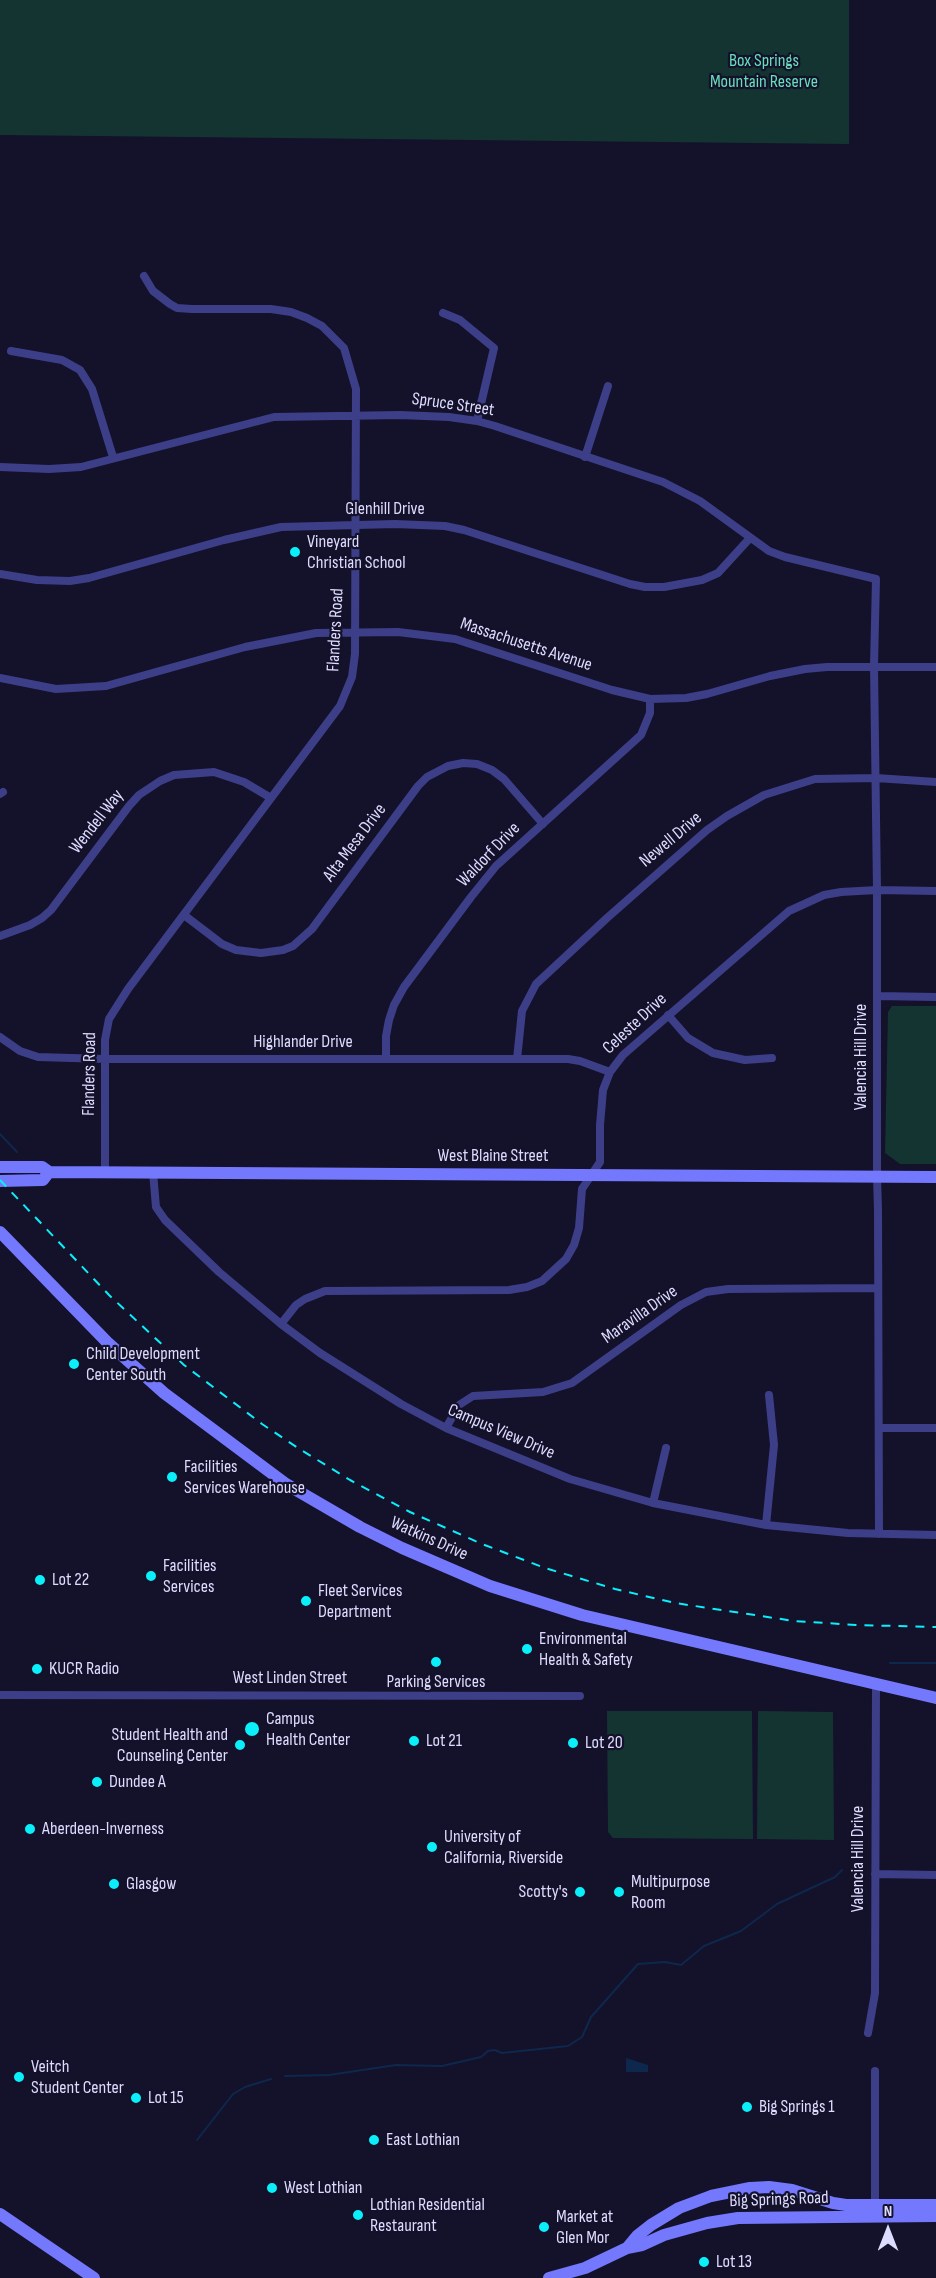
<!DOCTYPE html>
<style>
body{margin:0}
#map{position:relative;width:936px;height:2278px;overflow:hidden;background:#14112a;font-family:"Sofia Sans Condensed",sans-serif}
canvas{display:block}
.north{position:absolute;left:858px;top:2200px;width:60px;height:60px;-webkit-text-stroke:4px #14112a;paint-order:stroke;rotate:0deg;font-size:16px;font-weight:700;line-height:24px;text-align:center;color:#dddbfe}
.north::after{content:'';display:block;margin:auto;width:21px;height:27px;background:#dddbfe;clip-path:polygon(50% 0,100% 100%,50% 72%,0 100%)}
</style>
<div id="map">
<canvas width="936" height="2278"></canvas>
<div class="north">N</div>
</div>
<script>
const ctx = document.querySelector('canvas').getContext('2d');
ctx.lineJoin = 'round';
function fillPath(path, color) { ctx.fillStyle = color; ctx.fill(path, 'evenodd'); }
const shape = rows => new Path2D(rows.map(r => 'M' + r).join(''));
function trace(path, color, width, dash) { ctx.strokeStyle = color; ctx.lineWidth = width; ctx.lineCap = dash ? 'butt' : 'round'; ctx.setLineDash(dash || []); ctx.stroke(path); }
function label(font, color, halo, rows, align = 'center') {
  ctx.font = font + ' "Sofia Sans Condensed",sans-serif'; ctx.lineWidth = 4.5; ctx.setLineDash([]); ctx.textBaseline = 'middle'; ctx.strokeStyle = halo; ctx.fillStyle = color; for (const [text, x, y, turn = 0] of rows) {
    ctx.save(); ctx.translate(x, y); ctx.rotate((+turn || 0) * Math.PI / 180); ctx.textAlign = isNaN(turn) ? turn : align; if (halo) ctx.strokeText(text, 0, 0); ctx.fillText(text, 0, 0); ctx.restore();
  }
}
const green = shape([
 [0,0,849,0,849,144,0,135],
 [892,1006,936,1006,936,1164,900,1164,885,1153,888,1012],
 [607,1711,752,1711,753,1839,613,1838,608,1832],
 [758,1711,833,1712,834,1840,757,1839]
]);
const water = shape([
 [626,2058,648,2065,648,2072,626,2072]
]);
const stream = shape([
 [0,1134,17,1152],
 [890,1663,936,1663],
 [285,2076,329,2075,396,2065,442,2066,481,2057,488,2051,495,2050,502,2053,568,2046,582,2037,591,2017,638,1964,665,1962,681,1965,704,1946,741,1931,777,1904,835,1877,842,1870],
 [197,2140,233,2094,245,2087,271,2079]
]);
const street = shape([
 [443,313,460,320,494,348,477,421],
 [11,351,62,360,80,370,92,389,113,457],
 [585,457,608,386],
 [0,467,49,469,81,467,274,417,400,415,449,417,477,421,495,426,663,482,700,501,769,551,785,557,876,579,874,666,877,890,877,1177,878,1210,879,1534],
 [0,574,37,580,70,581,89,578,224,540,281,527,395,524,445,526,464,530,630,584,645,587,664,587,702,580,718,573,750,538],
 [0,678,56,689,106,686,245,647,316,633,398,632,455,639,612,690,650,699,686,698,707,694,770,676,805,669,827,667,936,667],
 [0,794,3,792],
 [184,915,222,944,236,950,261,953,283,950,293,946,312,929,418,786,427,777,448,766,463,763,477,764,492,770,504,779,543,824],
 [0,936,30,925,42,918,51,910,129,806,139,795,160,781,174,775,214,772,244,782,271,798],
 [877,996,936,997],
 [668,1015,688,1038,713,1053,745,1060,772,1058],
 [0,1037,20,1051,38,1057,105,1059,568,1059,580,1061,610,1072],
 [386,1058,386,1036,389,1020,394,1005,404,987,471,897,496,866,641,735,650,713,650,699],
 [517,1059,522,1011,536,984,607,918,707,830,727,816,764,795,815,779,876,778,936,782],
 [105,1171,105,1040,109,1019,128,989,340,706,352,677,355,654,356,389,344,348,322,326,307,318,291,312,271,309,192,309,177,308,170,304,153,291,144,276],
 [153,1172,156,1207,165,1220,219,1272,281,1324,320,1353,401,1404,446,1428,570,1479,653,1503,766,1525,848,1533,936,1535],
 [281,1324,296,1305,305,1299,325,1291,509,1290,527,1287,542,1281,566,1259,574,1245,579,1228,582,1189,600,1162,600,1125,603,1090,610,1072,623,1055,789,911,824,895,841,892,877,890,936,891],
 [446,1428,459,1405,473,1396,543,1392,572,1383,681,1305,706,1292,728,1289,877,1288],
 [879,1428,936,1428],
 [653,1503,666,1448],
 [766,1525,774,1445,769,1395],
 [0,1695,580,1696],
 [875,1874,936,1875],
 [868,2033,875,1993,876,1684],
 [875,2209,875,2071]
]);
const secondary = shape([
 [0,1167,42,1167,49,1172,936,1177],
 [0,1181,43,1180,49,1172],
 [0,1232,107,1342,164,1393,286,1484,360,1527,402,1548,490,1586,582,1615,936,1698],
 [0,2214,94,2278],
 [627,2248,637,2236,651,2225,679,2208,711,2196,750,2188,769,2187,792,2190,833,2203,846,2205,936,2205],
 [549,2278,585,2268,627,2248,642,2245,664,2235,707,2223,738,2218,936,2216]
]);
const rail = shape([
 [0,1180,109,1295,184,1365,262,1424,298,1448,350,1480,410,1512,482,1544,545,1568,615,1589,675,1603,794,1621,856,1625,936,1627]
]);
const markers = [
 [295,552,6,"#0beffb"],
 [74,1364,6,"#0beffb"],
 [172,1477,6,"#0beffb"],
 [151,1576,6,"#0beffb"],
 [40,1580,6,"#0beffb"],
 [306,1601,6,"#0beffb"],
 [527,1649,6,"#0beffb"],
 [436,1662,6,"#0beffb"],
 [37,1669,6,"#0beffb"],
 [252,1729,8,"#0beffb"],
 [414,1741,6,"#0beffb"],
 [573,1743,6,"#0beffb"],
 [240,1745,6,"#0beffb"],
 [97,1782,6,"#0beffb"],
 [30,1829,6,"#0beffb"],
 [432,1847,6,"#0beffb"],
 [114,1884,6,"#0beffb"],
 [580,1892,6,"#0beffb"],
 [619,1892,6,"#0beffb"],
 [19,2077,6,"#0beffb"],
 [136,2098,6,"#0beffb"],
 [747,2107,6,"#0beffb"],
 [374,2140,6,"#0beffb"],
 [272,2188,6,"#0beffb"],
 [358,2215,6,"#0beffb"],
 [544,2227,6,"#0beffb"],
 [704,2262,6,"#0beffb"]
];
const parkNames = [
 ["Box Springs",764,61],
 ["Mountain Reserve",764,82]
];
const streetNames = [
 ["Spruce Street",453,405,8],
 ["Glenhill Drive",385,509],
 ["Flanders Road",336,630,-87],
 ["Massachusetts Avenue",526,645,18],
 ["Wendell Way",97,822,-52],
 ["Newell Drive",671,840,-40],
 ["Alta Mesa Drive",355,843,-53],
 ["Waldorf Drive",489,855,-46],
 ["Celeste Drive",635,1024,-43],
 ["Highlander Drive",303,1042],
 ["Valencia Hill Drive",861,1057,-90],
 ["Flanders Road",90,1074,-89],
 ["West Blaine Street",493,1156],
 ["Maravilla Drive",640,1315,-35],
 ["Campus View Drive",501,1432,23],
 ["Watkins Drive",429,1539,24],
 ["West Linden Street",290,1678],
 ["Valencia Hill Drive",858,1859,-90],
 ["Big Springs Road",779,2200,-2]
];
const poiNames = [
 ["Vineyard",307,542],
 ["Christian School",307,563],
 ["Child Development",86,1354],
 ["Center South",86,1375],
 ["Facilities",184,1467],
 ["Services Warehouse",184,1488],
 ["Facilities",163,1566],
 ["Services",163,1587],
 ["Lot 22",52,1580],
 ["Fleet Services",318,1591],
 ["Department",318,1612],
 ["Environmental",539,1639],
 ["Health & Safety",539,1660],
 ["KUCR Radio",49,1669],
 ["Parking Services",436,1682,"center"],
 ["Campus",266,1719],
 ["Health Center",266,1740],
 ["Student Health and",228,1735,"right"],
 ["Counseling Center",228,1756,"right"],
 ["Lot 21",426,1741],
 ["Lot 20",585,1743],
 ["Dundee A",109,1782],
 ["Aberdeen-Inverness",42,1829],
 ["University of",444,1837],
 ["California, Riverside",444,1858],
 ["Multipurpose",631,1882],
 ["Room",631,1903],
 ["Glasgow",126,1884],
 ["Scotty's",568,1892,"right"],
 ["Veitch",31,2067],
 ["Student Center",31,2088],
 ["Lot 15",148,2098],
 ["Big Springs 1",759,2107],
 ["East Lothian",386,2140],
 ["West Lothian",284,2188],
 ["Lothian Residential",370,2205],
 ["Restaurant",370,2226],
 ["Market at",556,2217],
 ["Glen Mor",556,2238],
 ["Lot 13",716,2262]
];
fillPath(green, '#143432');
fillPath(water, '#0e284d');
trace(stream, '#0e284d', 2);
trace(street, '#3d3e88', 8);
trace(secondary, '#7478fd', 12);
trace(rail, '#0beffb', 2, [9, 8]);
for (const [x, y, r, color] of markers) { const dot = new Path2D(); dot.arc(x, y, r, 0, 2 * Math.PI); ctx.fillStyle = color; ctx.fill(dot); trace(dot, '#14112a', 2); }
label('18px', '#67dfbb', '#14112a', parkNames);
label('18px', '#dddbfe', '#14112a', streetNames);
label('18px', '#dddbfe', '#14112a', poiNames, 'left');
</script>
